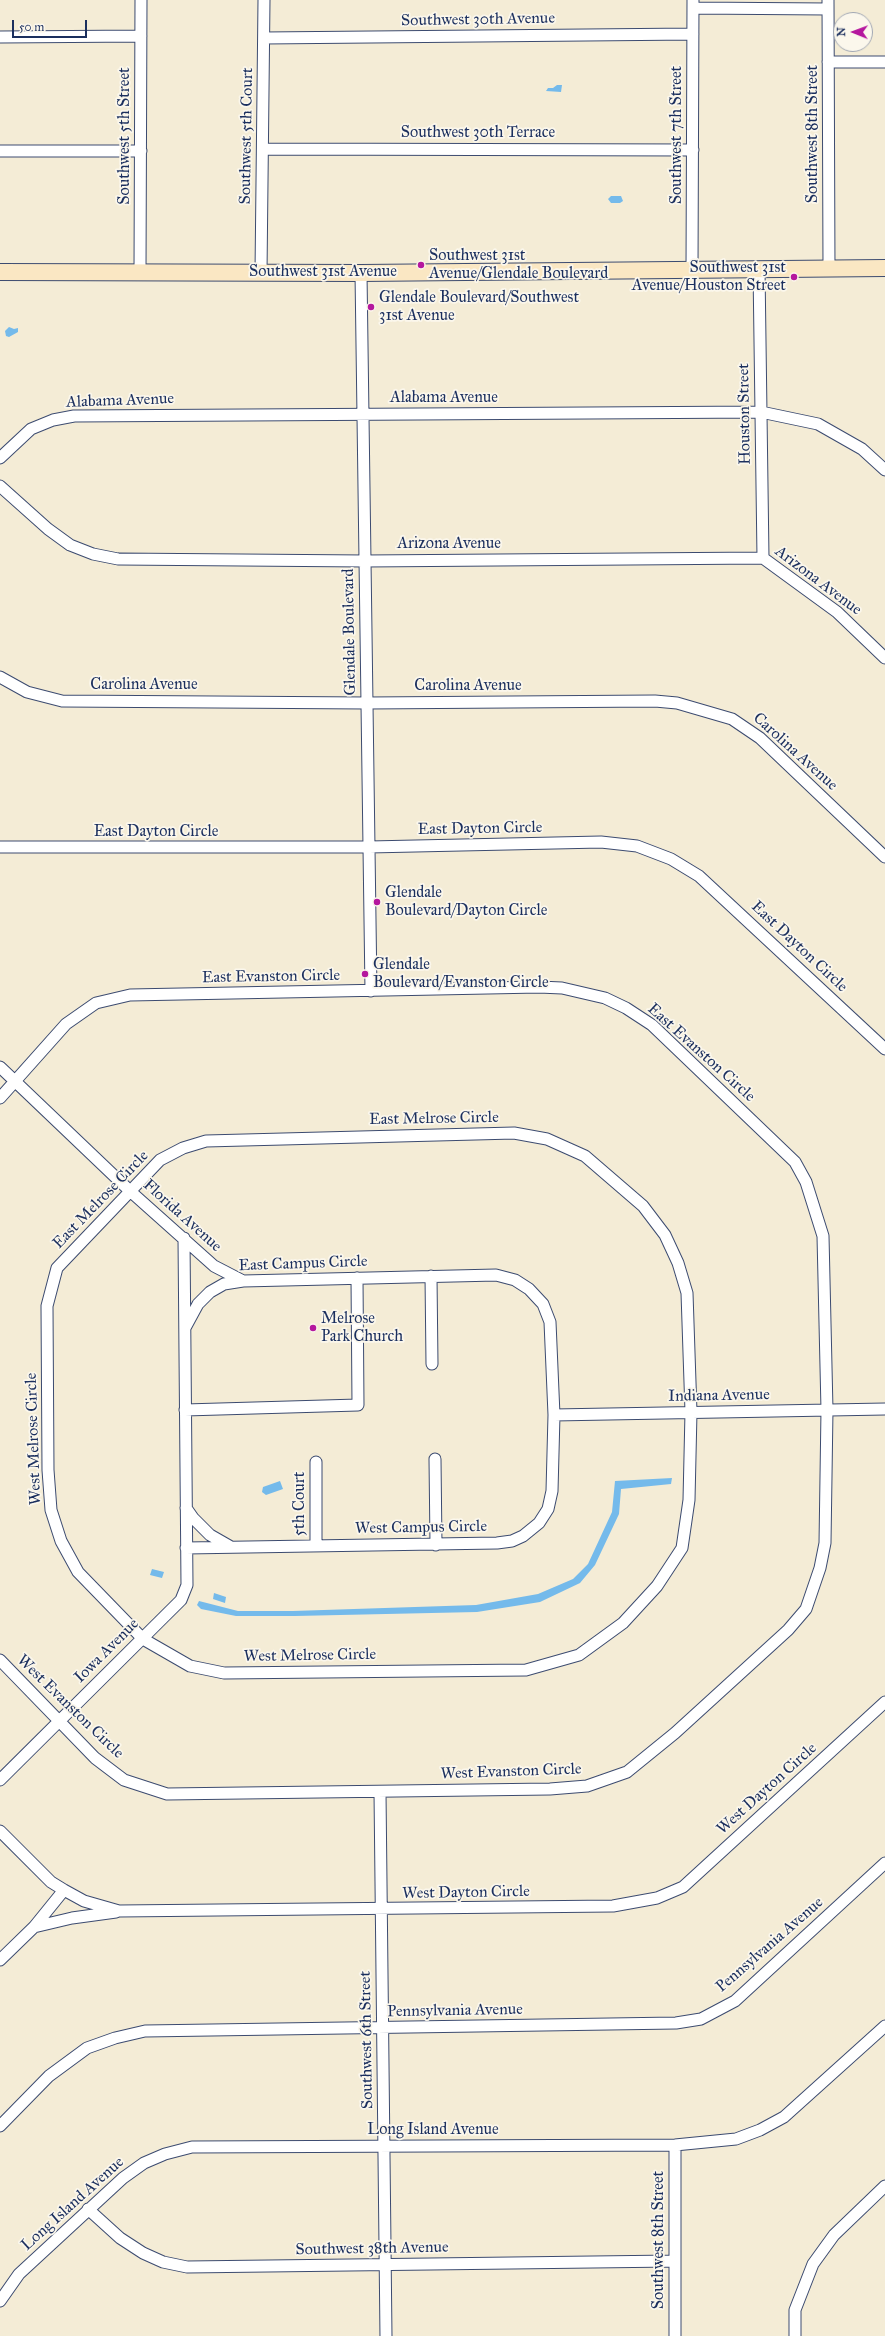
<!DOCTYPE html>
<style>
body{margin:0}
#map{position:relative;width:885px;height:2336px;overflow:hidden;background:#f4ecd6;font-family:"IM FELL Great Primer",serif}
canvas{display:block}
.north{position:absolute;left:833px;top:12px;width:40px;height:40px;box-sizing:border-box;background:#fbf7ec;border:1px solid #a1a7b3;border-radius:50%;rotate:271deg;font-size:11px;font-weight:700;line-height:16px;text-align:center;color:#1b2f5e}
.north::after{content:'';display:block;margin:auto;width:14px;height:18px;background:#b5179e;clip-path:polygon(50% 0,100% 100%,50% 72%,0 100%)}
.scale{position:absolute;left:12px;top:20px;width:75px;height:18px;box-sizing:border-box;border:2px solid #1b2f5e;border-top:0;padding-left:5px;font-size:12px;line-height:14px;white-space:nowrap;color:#1b2f5e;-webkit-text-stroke:3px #fbf7ec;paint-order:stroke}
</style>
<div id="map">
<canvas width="885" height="2336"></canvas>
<div class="north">N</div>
<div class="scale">50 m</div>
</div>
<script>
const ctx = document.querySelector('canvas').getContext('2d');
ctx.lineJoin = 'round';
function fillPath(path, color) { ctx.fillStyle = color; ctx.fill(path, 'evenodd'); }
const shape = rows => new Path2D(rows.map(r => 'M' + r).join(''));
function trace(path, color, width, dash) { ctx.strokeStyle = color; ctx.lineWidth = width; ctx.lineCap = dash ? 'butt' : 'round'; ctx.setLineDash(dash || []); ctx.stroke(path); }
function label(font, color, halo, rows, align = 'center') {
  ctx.font = font + ' "IM FELL Great Primer",serif'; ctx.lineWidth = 3.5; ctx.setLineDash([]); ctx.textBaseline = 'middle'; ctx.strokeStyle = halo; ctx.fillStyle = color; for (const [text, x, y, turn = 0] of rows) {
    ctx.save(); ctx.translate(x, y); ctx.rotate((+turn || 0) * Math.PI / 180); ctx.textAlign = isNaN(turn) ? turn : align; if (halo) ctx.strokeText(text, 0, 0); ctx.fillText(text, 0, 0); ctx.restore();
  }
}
const water = shape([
 [557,85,562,85,561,92,546,91,548,88,553,88],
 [611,196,621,196,623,201,620,203,611,203,608,199],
 [9,327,14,329,18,328,18,332,9,337,6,336,5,331],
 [672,1478,671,1484,621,1489,619,1514,595,1565,580,1583,540,1602,477,1612,295,1616,236,1616,201,1609,197,1605,199,1601,238,1611,293,1611,476,1605,538,1594,573,1579,588,1564,612,1512,615,1481],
 [280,1481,283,1489,266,1495,262,1492,263,1487],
 [152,1569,164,1572,162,1578,150,1575],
 [214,1593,226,1597,225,1603,213,1599]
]);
const street = shape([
 [828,0,829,268],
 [693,8,828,9],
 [0,37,141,36],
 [264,38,693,34],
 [828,62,885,62],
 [263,149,693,150],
 [0,151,141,151],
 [759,269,763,558],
 [692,270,693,0],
 [140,271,141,0],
 [261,273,264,0],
 [361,273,371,991],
 [0,458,31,429,53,420,74,416,761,412,818,424,862,449,885,470],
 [0,486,48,529,70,545,93,554,118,559,365,561,763,558,837,612,885,658],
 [0,677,27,692,62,701,367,703,655,701,677,703,732,719,760,738,885,857],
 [0,847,369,847,601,842,637,846,671,859,699,876,885,1049],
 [0,1067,130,1191,214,1266,243,1281],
 [0,1098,66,1024,96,1003,130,995,539,987,562,988,605,998,626,1008,652,1025,795,1162,806,1182,823,1236,827,1410,825,1543,820,1568,806,1609,788,1630,675,1733,627,1772,587,1786,550,1789,167,1794,124,1780,95,1758,0,1660],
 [514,1133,547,1139,585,1156,643,1206,665,1235,678,1263,687,1293,691,1412,689,1500,682,1548,657,1586,623,1623,579,1655,526,1670,224,1673,190,1666,143,1639,78,1572,61,1541,51,1510,48,1470,47,1306,57,1268,160,1160,183,1148,206,1141,514,1133],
 [431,1276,432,1364],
 [185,1328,198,1304,210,1292,224,1284,243,1281,496,1275,515,1280,529,1289,543,1304,550,1322,554,1415,552,1491,548,1509,539,1523,523,1536,512,1541,497,1543,186,1548],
 [185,1410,358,1405,357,1278],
 [554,1415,885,1409],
 [435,1459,436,1545],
 [186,1508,193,1518,210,1535,231,1547],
 [316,1546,316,1462],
 [0,1780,181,1600,187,1585,184,1238],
 [380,1792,386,2336],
 [0,1831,51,1882,64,1890,84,1901,119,1911,613,1906,657,1898,683,1887,885,1702],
 [34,1927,72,1918,116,1912],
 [0,1960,34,1927,64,1890],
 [0,2126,49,2076,87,2048,115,2038,145,2031,676,2023,701,2019,735,2001,885,1863],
 [675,2145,675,2336],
 [88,2209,120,2238,143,2253,163,2262,187,2267,674,2261],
 [0,2301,19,2274,123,2178,144,2163,165,2154,192,2147,675,2145,736,2139,760,2130,784,2117,885,2026],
 [795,2336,795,2310,813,2264,834,2235,885,2186]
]);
const secondary = shape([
 [0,272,361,273,885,268]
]);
const markers = [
 [421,265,4,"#b5179e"],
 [794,277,4,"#b5179e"],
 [371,307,4,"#b5179e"],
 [377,902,4,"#b5179e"],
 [365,974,4,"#b5179e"],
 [313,1328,4,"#b5179e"]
];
const streetNames = [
 ["Southwest 30th Avenue",478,20,-1],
 ["Southwest 30th Terrace",478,133],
 ["Southwest 8th Street",813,134,-90],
 ["Southwest 7th Street",677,135,-90],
 ["Southwest 5th Street",125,136,-90],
 ["Southwest 5th Court",247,136,-89],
 ["Southwest 31st Avenue",323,272],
 ["Alabama Avenue",444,398],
 ["Alabama Avenue",120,401,-2],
 ["Houston Street",745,414,-91],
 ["Arizona Avenue",449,544],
 ["Arizona Avenue",818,581,37],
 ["Glendale Boulevard",350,632,-91],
 ["Carolina Avenue",144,685],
 ["Carolina Avenue",468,686],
 ["Carolina Avenue",795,752,42],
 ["East Dayton Circle",480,829,-1],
 ["East Dayton Circle",156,832],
 ["East Dayton Circle",799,947,43],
 ["East Evanston Circle",271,977,-1],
 ["East Evanston Circle",701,1053,42],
 ["East Melrose Circle",434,1119,-1],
 ["East Melrose Circle",101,1200,-46],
 ["Florida Avenue",182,1216,42],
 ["East Campus Circle",303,1264,-2],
 ["Indiana Avenue",719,1396,-1],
 ["West Melrose Circle",34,1439,-92],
 ["5th Court",300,1504,-90],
 ["West Campus Circle",421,1528,-1],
 ["Iowa Avenue",107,1651,-45],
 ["West Melrose Circle",310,1656,-1],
 ["West Evanston Circle",70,1707,44],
 ["West Evanston Circle",511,1772,-2],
 ["West Dayton Circle",767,1789,-42],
 ["West Dayton Circle",466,1893,-1],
 ["Pennsylvania Avenue",770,1945,-41],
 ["Pennsylvania Avenue",455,2011,-1],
 ["Southwest 6th Street",367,2040,-91],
 ["Long Island Avenue",433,2130],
 ["Long Island Avenue",73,2204,-42],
 ["Southwest 8th Street",659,2240,-90],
 ["Southwest 38th Avenue",372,2249,-1]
];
const poiNames = [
 ["Southwest 31st",429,256],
 ["Avenue/Glendale Boulevard",429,274],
 ["Southwest 31st",786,268,"right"],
 ["Avenue/Houston Street",786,286,"right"],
 ["Glendale Boulevard/Southwest",379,298],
 ["31st Avenue",379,316],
 ["Glendale",385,893],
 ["Boulevard/Dayton Circle",385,911],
 ["Glendale",373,965],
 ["Boulevard/Evanston Circle",373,983],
 ["Melrose",321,1319],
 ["Park Church",321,1337]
];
fillPath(water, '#74baeb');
trace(street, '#3c4b70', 13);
trace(secondary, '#3c4b70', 18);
trace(street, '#fff', 11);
trace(secondary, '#fae7c3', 16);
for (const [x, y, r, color] of markers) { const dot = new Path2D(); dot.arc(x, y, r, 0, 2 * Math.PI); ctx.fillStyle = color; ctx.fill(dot); trace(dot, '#fbf7ec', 1.5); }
label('16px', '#1b2f5e', '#fbf7ec', streetNames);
label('16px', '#1b2f5e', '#fbf7ec', poiNames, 'left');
</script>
